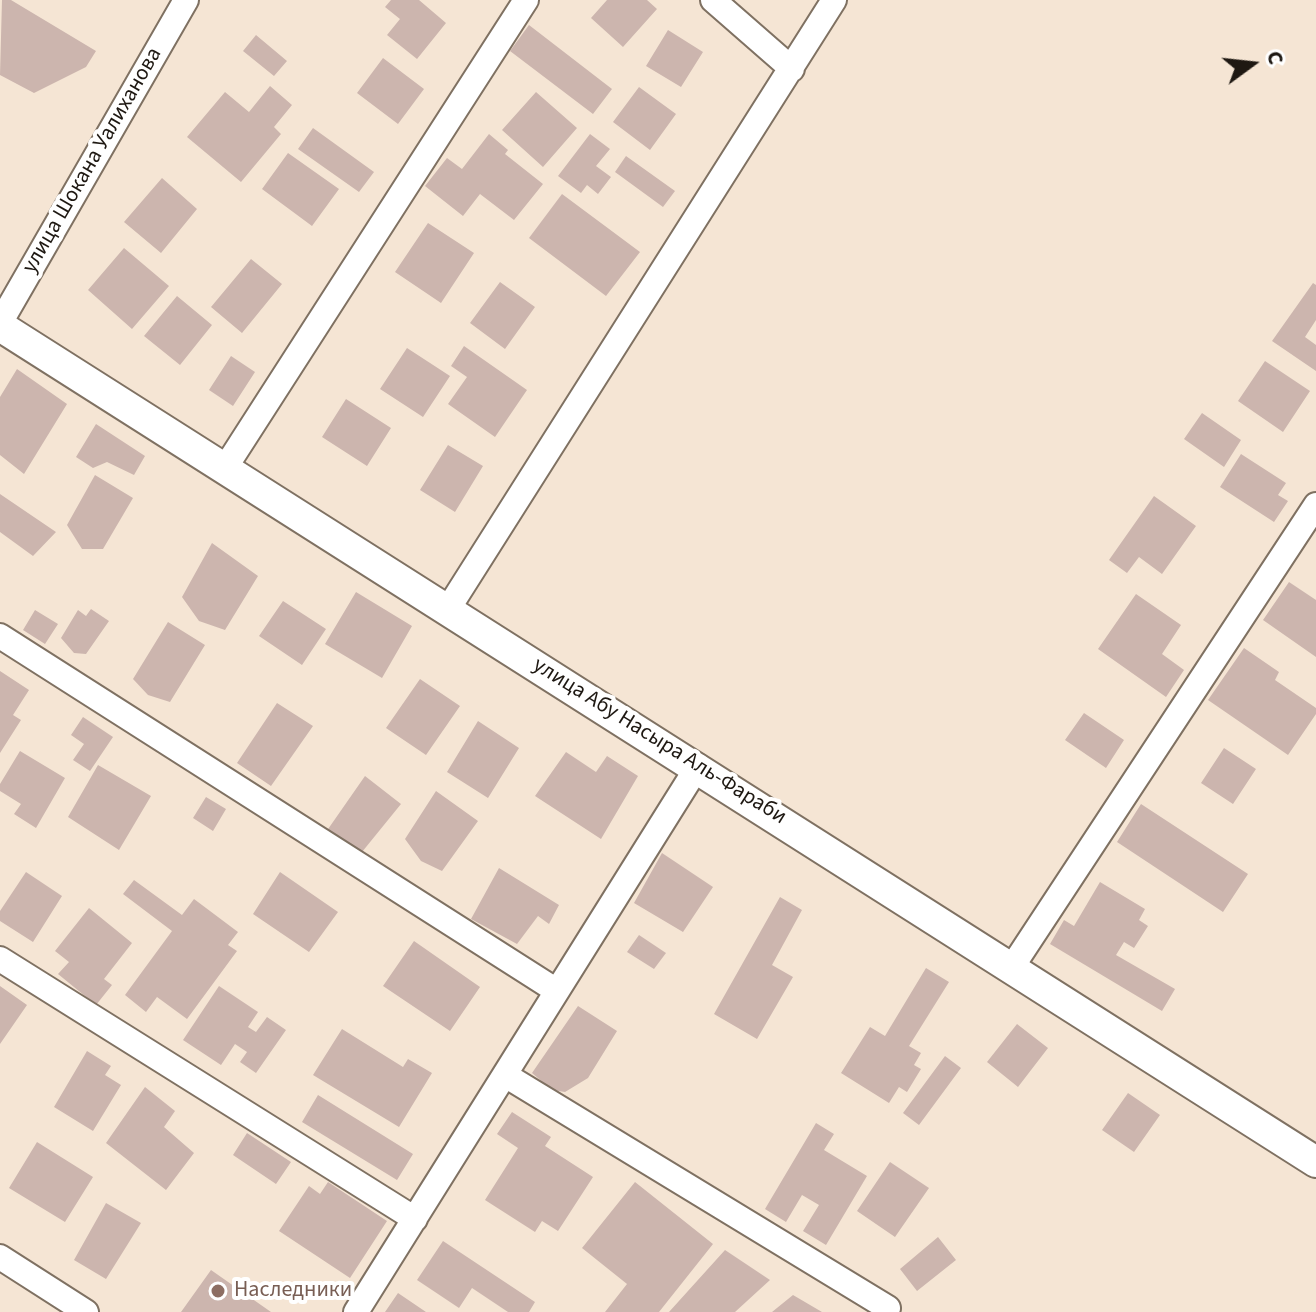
<!DOCTYPE html>
<meta charset="utf-8">
<style>
body{margin:0}
#map{position:relative;width:1316px;height:1312px;overflow:hidden;background:#f5e5d4;font-family:"Source Sans 3",sans-serif}
canvas{display:block}
.north{position:absolute;left:1212px;top:24px;width:80px;height:80px;-webkit-text-stroke:6px #fff;paint-order:stroke;rotate:75deg;font-size:22px;font-weight:700;line-height:32px;text-align:center;color:#1e1812}
.north::after{content:'';display:block;margin:auto;width:28px;height:36px;background:#1e1812;clip-path:polygon(50% 0,100% 100%,50% 72%,0 100%)}
</style>
<div id="map">
<canvas width="1316" height="1312"></canvas>
<div class="north">С</div>
</div>
<script>
const ctx = document.querySelector('canvas').getContext('2d');
ctx.lineJoin = 'round';
function fillPath(path, color) { ctx.fillStyle = color; ctx.fill(path, 'evenodd'); }
const shape = rows => new Path2D(rows.map(r => 'M' + r).join(''));
function trace(path, color, width, dash) { ctx.strokeStyle = color; ctx.lineWidth = width; ctx.lineCap = dash ? 'butt' : 'round'; ctx.setLineDash(dash || []); ctx.stroke(path); }
function label(font, color, halo, rows, align = 'center') {
  ctx.font = font + ' "Source Sans 3",sans-serif'; ctx.lineWidth = 8; ctx.setLineDash([]); ctx.textBaseline = 'middle'; ctx.strokeStyle = halo; ctx.fillStyle = color; for (const [text, x, y, turn = 0] of rows) {
    ctx.save(); ctx.translate(x, y); ctx.rotate((+turn || 0) * Math.PI / 180); ctx.textAlign = isNaN(turn) ? turn : align; if (halo) ctx.strokeText(text, 0, 0); ctx.fillText(text, 0, 0); ctx.restore();
  }
}
const building = shape([
 [2,0,11,0,96,51,86,67,34,93,0,75],
 [391,0,419,0,446,23,417,59,387,35,400,19,385,7],
 [607,0,647,0,657,9,623,47,591,18],
 [529,25,612,89,593,114,510,51],
 [668,30,703,52,681,87,646,66],
 [256,35,287,61,274,76,243,51],
 [383,58,424,89,398,124,357,93],
 [270,86,292,105,274,127,281,134,241,182,187,137,225,92,249,112],
 [639,87,676,114,650,150,613,122],
 [536,92,577,128,543,167,502,130],
 [313,128,374,172,359,192,298,149],
 [489,134,508,150,505,154,543,184,514,220,480,194,463,216,425,186,447,158,462,169],
 [590,134,610,149,596,166,611,177,598,194,587,185,581,193,558,176],
 [288,153,339,189,312,226,262,189],
 [626,156,675,191,663,207,615,172],
 [162,178,197,209,161,253,124,222],
 [562,194,640,252,606,296,529,238],
 [428,223,474,253,441,303,395,272],
 [124,248,169,286,132,329,88,290],
 [251,259,282,284,242,333,211,307],
 [500,282,535,307,505,349,470,323],
 [1313,283,1316,285,1316,320,1305,337,1316,345,1316,371,1272,341],
 [177,296,212,325,180,365,144,336],
 [464,346,527,390,495,437,448,404,467,377,451,366],
 [407,348,450,376,423,417,380,389],
 [231,356,255,372,233,406,209,390],
 [1265,361,1310,391,1283,432,1238,401],
 [17,369,67,404,24,474,0,455,0,397],
 [346,399,391,428,367,466,322,437],
 [1202,413,1241,440,1224,467,1184,439],
 [96,424,145,456,134,475,107,462,93,468,76,457],
 [448,445,483,466,455,512,420,490],
 [1241,454,1286,483,1278,495,1288,501,1274,522,1220,487],
 [95,475,133,498,103,549,82,549,67,525],
 [0,494,56,532,33,556,0,532],
 [1154,496,1196,526,1162,574,1139,557,1127,573,1109,560],
 [212,543,258,576,225,630,199,621,182,597],
 [1289,582,1316,600,1316,657,1263,620],
 [356,592,412,626,382,678,325,644],
 [1136,594,1181,625,1162,654,1184,670,1166,697,1098,649],
 [283,601,326,629,302,665,259,636],
 [91,609,109,621,86,654,74,653,61,638,78,610,86,616],
 [35,610,58,624,45,644,23,630],
 [168,622,205,645,170,702,148,695,133,679],
 [1244,648,1279,672,1275,680,1316,708,1316,714,1288,755,1208,700],
 [0,671,29,690,13,715,21,720,0,753],
 [420,679,460,706,426,755,386,728],
 [277,703,313,726,271,786,237,763],
 [1084,713,1124,740,1106,768,1065,740],
 [83,717,113,737,90,771,73,760,84,744,71,735],
 [478,721,519,748,488,798,447,772],
 [1224,748,1256,769,1233,804,1201,783],
 [20,751,65,778,36,828,14,814,21,804,0,791,0,784],
 [566,752,596,772,607,756,638,776,601,839,535,796],
 [98,765,151,796,119,850,68,817],
 [365,776,401,804,362,852,326,832],
 [436,791,478,821,442,871,421,861,405,839],
 [206,797,226,809,213,831,193,818],
 [1141,804,1248,874,1223,912,1117,842],
 [662,853,713,887,683,932,634,903],
 [499,868,559,905,549,924,538,916,517,944,471,919],
 [26,872,62,896,33,942,0,921,0,911],
 [280,872,338,912,309,952,253,914],
 [134,880,182,915,194,899,238,932,228,945,237,951,187,1019,157,997,146,1012,125,995,172,931,123,894],
 [1100,882,1145,909,1139,920,1148,926,1134,948,1124,942,1116,955,1175,989,1162,1011,1050,944,1064,920,1074,926],
 [780,897,802,910,772,965,793,977,757,1039,714,1014],
 [89,908,132,943,104,979,112,985,96,1005,58,974,69,962,55,951],
 [639,935,666,953,654,969,627,952],
 [414,941,480,987,450,1031,383,986],
 [926,968,949,982,909,1046,921,1053,914,1065,921,1069,907,1092,899,1087,889,1103,841,1073,870,1027,885,1036],
 [0,986,27,1005,0,1044],
 [219,986,258,1012,248,1027,256,1032,267,1017,286,1030,256,1073,240,1062,247,1052,235,1044,221,1065,183,1040],
 [578,1006,617,1031,588,1078,565,1092,552,1090,532,1073],
 [1017,1024,1048,1048,1018,1087,987,1062],
 [342,1029,403,1067,408,1059,432,1073,399,1127,313,1075],
 [87,1051,111,1066,105,1075,121,1085,93,1131,54,1107],
 [945,1056,961,1068,919,1125,903,1113],
 [145,1087,175,1111,164,1127,194,1153,166,1190,106,1143],
 [1128,1093,1160,1115,1134,1152,1102,1130],
 [318,1095,413,1154,397,1180,302,1122],
 [512,1112,551,1137,545,1146,593,1177,558,1231,542,1221,535,1232,485,1200,518,1148,497,1134],
 [816,1123,834,1134,824,1150,867,1176,826,1245,803,1231,819,1205,802,1195,786,1222,765,1209],
 [247,1133,291,1162,276,1184,233,1155],
 [37,1142,93,1177,65,1222,9,1188],
 [890,1162,929,1188,895,1237,857,1211],
 [328,1182,387,1221,350,1278,279,1231,309,1186,320,1194],
 [635,1182,713,1244,659,1312,605,1312,627,1284,582,1248],
 [106,1203,141,1223,106,1279,74,1260],
 [938,1237,956,1260,917,1291,900,1269],
 [443,1241,535,1302,529,1312,508,1312,472,1288,459,1308,417,1280],
 [725,1250,770,1280,735,1312,669,1312],
 [211,1270,271,1312,181,1312],
 [398,1293,426,1312,385,1312],
 [793,1295,822,1312,772,1312]
]);
const minor = shape([
 [713,0,792,69],
 [0,323,186,0],
 [225,468,526,0],
 [448,609,834,0],
 [0,636,557,991],
 [0,959,415,1219],
 [1012,967,1316,505],
 [505,1075,888,1308],
 [0,1257,86,1312],
 [356,1312,698,766]
]);
const tertiary = shape([
 [0,326,1316,1162]
]);
const markers = [
 [218,1291,8,"#8d6e63"]
];
const streetNames = [
 ["улица Шокана Уалиханова",93,161,-60],
 ["улица Абу Насыра Аль-Фараби",659,742,32]
];
const educationNames = [
 ["Наследники",234,1291]
];
fillPath(building, '#ccb5ae');
trace(minor, '#7f7162', 28);
trace(tertiary, '#7f7162', 34);
trace(minor, '#fff', 24);
trace(tertiary, '#fff', 30);
for (const [x, y, r, color] of markers) { const dot = new Path2D(); dot.arc(x, y, r, 0, 2 * Math.PI); ctx.fillStyle = color; ctx.fill(dot); trace(dot, '#fff', 3); }
label('22px', '#1e1812', '#fff', streetNames);
label('22px', '#785e54', '#fff', educationNames, 'left');
</script>
